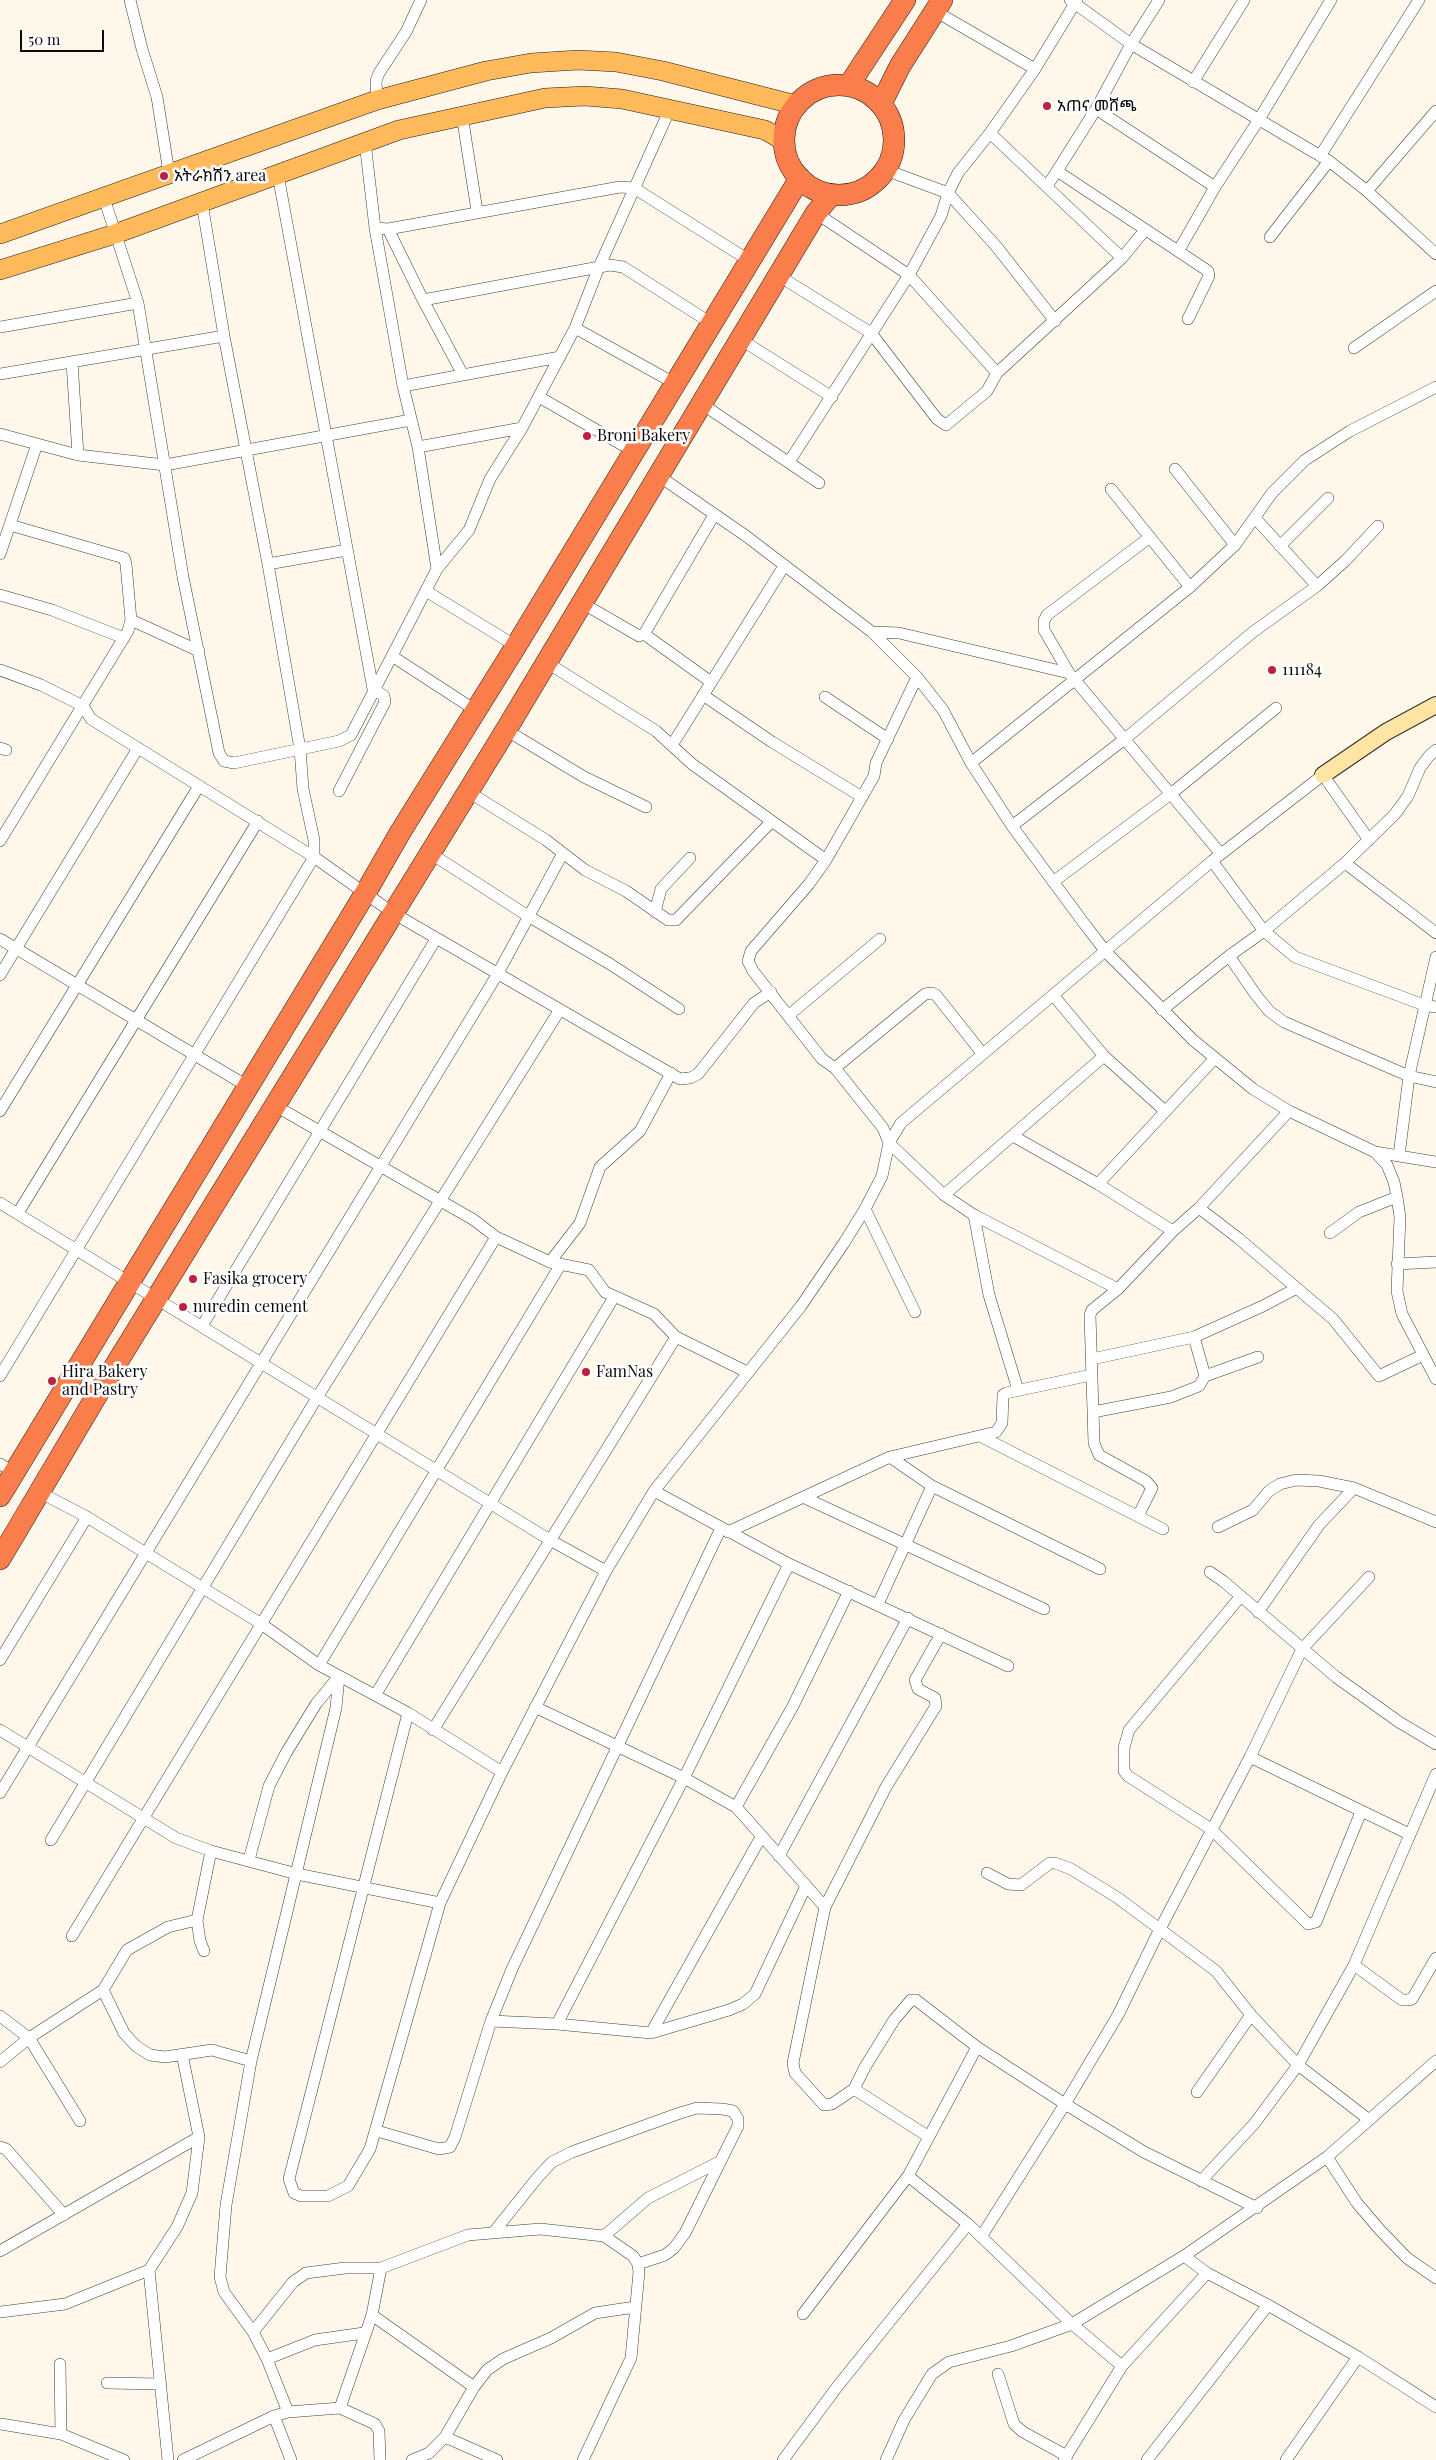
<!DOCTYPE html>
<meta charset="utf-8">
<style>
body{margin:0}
#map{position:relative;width:1436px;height:2460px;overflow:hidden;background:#fff7e9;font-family:"Playfair Display",serif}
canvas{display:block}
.scale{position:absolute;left:20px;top:30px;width:84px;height:22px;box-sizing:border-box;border:2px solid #0b0b0b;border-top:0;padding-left:6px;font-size:15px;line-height:18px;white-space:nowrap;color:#0b0b0b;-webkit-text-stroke:4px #fff;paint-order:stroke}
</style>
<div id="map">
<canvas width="1436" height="2460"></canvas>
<div class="scale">50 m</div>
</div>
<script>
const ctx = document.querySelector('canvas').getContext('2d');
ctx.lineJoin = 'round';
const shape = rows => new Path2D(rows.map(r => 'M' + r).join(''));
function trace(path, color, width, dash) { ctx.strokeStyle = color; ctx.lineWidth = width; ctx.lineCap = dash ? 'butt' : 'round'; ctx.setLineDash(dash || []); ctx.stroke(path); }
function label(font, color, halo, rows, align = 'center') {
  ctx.font = font + ' "Playfair Display","Noto Sans Ethiopic",serif'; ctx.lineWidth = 5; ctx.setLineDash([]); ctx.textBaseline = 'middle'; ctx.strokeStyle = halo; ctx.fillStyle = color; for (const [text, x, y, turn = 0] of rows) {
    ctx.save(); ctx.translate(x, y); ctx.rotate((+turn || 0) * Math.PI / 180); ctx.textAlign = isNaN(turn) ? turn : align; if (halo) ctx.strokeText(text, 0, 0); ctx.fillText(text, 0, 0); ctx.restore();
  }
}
const street = shape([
 [130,0,142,49,157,97,169,173],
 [1070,0,1131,44,1329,161,1367,191,1436,111],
 [935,11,1035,69],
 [1193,82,1244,0],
 [377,100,376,81,379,73,406,32,421,0],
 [1096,109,1215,187],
 [462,115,477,211],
 [990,133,1122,258],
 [365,142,375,228,403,386,418,447,437,569],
 [1320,156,1419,0],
 [886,170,948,193,996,246,1055,321],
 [1057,171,1096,109,1131,44,1159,0],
 [278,175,373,689,384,696,385,702,339,791],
 [1047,186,1057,171,1208,271,1209,276,1188,319],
 [1367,191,1436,254],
 [104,198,138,303,183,577,219,753,224,761,234,763,339,741,351,735,437,569,469,530,490,479,522,428,575,328,599,267,670,109],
 [816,213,909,275,997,373],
 [375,228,388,229,620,187,634,188,750,261],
 [388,229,423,300,463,375],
 [1270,237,1329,161],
 [1179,250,1215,187,1258,121,1331,0],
 [779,276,871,333,937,419,946,425,987,391,997,373,1122,258,1145,230],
 [423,300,610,265,623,267,711,323],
 [0,327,138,303],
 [575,328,674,383],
 [740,339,832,397],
 [1354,348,1436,291],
 [72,362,78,455],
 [0,374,224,336],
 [403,386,560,357],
 [539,397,633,451],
 [702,404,819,483],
 [0,434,78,455,165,465,411,420],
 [418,447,522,428],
 [789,462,909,275,941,216,948,193,958,173,990,133,1035,69,1077,0],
 [1175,469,1235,545],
 [659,476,746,536,872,632,917,677,943,710,971,763,1012,826,1083,922,1106,952,1193,1040,1253,1089,1289,1111,1375,1152,1436,1162],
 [1111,489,1190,587],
 [1255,518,1317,586],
 [1280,546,1328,498],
 [0,554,37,444],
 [268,564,347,550],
 [426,591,516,646],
 [0,595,52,610,124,638],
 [582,603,639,636,644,634,714,515],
 [131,620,199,651],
 [872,632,899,633,1069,673,1221,854],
 [644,634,711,682],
 [392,656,475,710],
 [546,662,656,731,692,764,826,860],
 [0,670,41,685,83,706,91,719,314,857,393,913,680,1079,690,1078,698,1074,754,1003,771,992],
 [1069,673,1044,630,1044,621,1047,615,1150,537],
 [917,677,876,763,874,776,826,860,809,884,751,951,748,961,753,971,822,1059,835,1068,883,1128,889,1143,944,1195,974,1215,1118,1289],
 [703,695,772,742,862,797],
 [825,697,888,739],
 [506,730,584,777,646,807],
 [672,745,784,566],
 [0,748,6,750],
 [971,763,1190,587,1235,545,1272,493,1305,460,1350,431,1436,387],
 [467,791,546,840,585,870,626,891,668,920,676,920,771,822],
 [1012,826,1126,738,1253,632,1317,586,1345,561,1378,526],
 [0,841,128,631,131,620,126,564,124,558,10,525],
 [430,853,528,916,610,964,679,1009],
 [1212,861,1264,931,1295,957,1424,1005,1436,1007],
 [1345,863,1395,814,1408,796,1420,768,1429,756,1436,750],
 [1053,882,1172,793,1276,708],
 [655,912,661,889,690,858],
 [0,939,247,1086],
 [1229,956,1256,995,1269,1011,1284,1022,1409,1076,1436,1082],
 [0,975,138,748],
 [1053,995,1104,1056,1165,1111],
 [1162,1010,1229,956,1264,931,1345,863,1436,933],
 [789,1015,880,939],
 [835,1068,925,994,932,993,936,995,982,1053],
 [274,1105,474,1220,496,1237,550,1262,589,1270,605,1292,654,1314,676,1337,747,1372],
 [0,1111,199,786],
 [1013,1136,1098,1184,1173,1231],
 [1375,1152,1387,1165,1394,1182,1397,1197,1400,1217,1397,1291,1402,1314,1436,1379],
 [1399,1156,1409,1076,1436,957],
 [1098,1184,1215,1058],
 [944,1195,1104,1056],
 [0,1203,550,1540,606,1571],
 [1199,1208,1238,1238,1333,1319,1379,1376,1423,1355],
 [865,1209,915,1312],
 [18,1213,258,821],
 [974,1215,989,1295,1018,1390],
 [1330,1233,1359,1212,1397,1197],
 [550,1262,580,1223,600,1167,640,1131,671,1073],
 [1397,1264,1436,1262],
 [202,1326,436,939],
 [1194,1337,1205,1376],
 [1092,1359,1194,1337,1263,1306,1297,1288],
 [0,1376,314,857,314,840,303,789,300,749,268,564,224,336,202,203],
 [1093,1412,1171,1397,1199,1386,1205,1376,1258,1357],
 [980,1436,1163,1529],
 [890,1457,932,1486,1100,1569],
 [0,1464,14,1472],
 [654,1491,789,1564,1008,1666],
 [39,1492,87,1517,260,1623,319,1665,408,1713,502,1772],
 [805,1498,1044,1609],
 [1138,1516,1152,1488,1146,1481,1099,1455,1094,1443,1090,1315,1092,1310,1118,1289,1173,1231,1199,1208,1289,1111],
 [1218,1527,1253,1510,1269,1491,1280,1484,1296,1480,1319,1481,1354,1488,1436,1522],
 [728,1532,890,1457,996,1432,1002,1423,1003,1395,1006,1393,1091,1375],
 [1210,1572,1223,1581,1336,1677,1399,1722,1436,1744],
 [1241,1596,1129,1730,1124,1748,1124,1771,1128,1776,1211,1829,1308,1924,1316,1922,1361,1812],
 [878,1604,932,1486],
 [1258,1612,1319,1525,1354,1488],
 [0,1660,87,1517],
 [319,1665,561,1264],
 [376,1694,614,1297],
 [535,1707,684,1778,736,1807,825,1907,886,1787,936,1706,935,1698,918,1689,915,1680,941,1634],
 [408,1713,289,2179,294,2193,301,2196,328,2196,348,2186,370,2149,440,1903,502,1772,606,1571,654,1491,801,1306,844,1243,865,1209,882,1176,889,1143,901,1123,1212,861,1323,775,1369,840],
 [0,1730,176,1838,211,1851,297,1874,440,1903],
 [433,1730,676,1337],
 [1250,1757,1409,1834],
 [0,1793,497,975,563,853],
 [736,1807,793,1706,849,1591],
 [51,1840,318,1396,559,1011],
 [779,1856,908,1618],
 [249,1860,269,1786,286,1753,316,1704,339,1676],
 [987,1873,1008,1884,1021,1885,1050,1863,1055,1863,1071,1869,1118,1898,1216,1971,1251,2015,1298,2065,1368,2119],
 [825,1907,793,2063,795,2073,824,2105,832,2104,854,2089,865,2067,894,2020,911,2000,916,2000,977,2047,1065,2104,1144,2152,1257,2208],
 [197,1920,200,1941,204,1951],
 [72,1936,496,1237],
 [1354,1965,1402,2000,1407,2000,1412,1999,1436,1958],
 [103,1990,124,2033,136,2046,150,2055,165,2057,212,2050,251,2061],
 [0,2016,29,2038,80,2121],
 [491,2021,557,2024,651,2033,729,2010,743,2004,755,1994,805,1888],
 [557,2024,684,1778,789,1564],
 [651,2033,761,1837],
 [0,2062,29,2038,103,1990,127,1950,168,1927,197,1920,211,1851],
 [854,2089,929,2137],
 [1197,2092,1251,2015],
 [377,2131,439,2149,450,2147,455,2137,491,2021,512,1969,721,1528],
 [0,2147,6,2149,64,2215],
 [1327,2157,1357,2203,1380,2230,1407,2258,1436,2278],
 [908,2176,968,2224,1072,2324,1122,2366],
 [1201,2181,1254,2124,1298,2065,1354,1965,1436,1774],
 [493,2233,538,2177,552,2162,572,2152,680,2113,697,2108,722,2109,733,2111,738,2119,738,2126,685,2233,674,2248,665,2255,638,2264],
 [604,2236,648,2198,719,2162],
 [981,2237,1065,2104,1118,2015,1160,1929,1250,1757,1302,1649,1369,1577],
 [0,2251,199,2137],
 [1184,2256,1207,2273,1268,2305,1358,2357,1436,2407],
 [0,2312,65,2304,149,2270],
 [803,2314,908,2176,977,2047],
 [372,2315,474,2387],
 [253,2332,224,2292,220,2277,226,2205,251,2061,336,1708,339,1676],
 [267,2359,315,2340,364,2333],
 [60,2364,61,2434],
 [998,2374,1014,2424,1023,2432,1067,2456],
 [107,2383,161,2384],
 [340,2408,372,2315,381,2268],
 [288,2412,267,2359,253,2332,293,2282,306,2273,345,2268,381,2268,468,2235,540,2229,604,2236,633,2256,638,2264,639,2272,631,2358,583,2460],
 [274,2416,291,2460],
 [1,2424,61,2434,124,2460],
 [445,2437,497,2460],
 [168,2460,149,2270,177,2227,192,2193,199,2137,182,2054],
 [183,2460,274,2416,288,2412,340,2408,375,2424,379,2431,380,2460],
 [412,2460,429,2453,445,2437,474,2387,487,2370,503,2359,551,2338,595,2313,635,2307],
 [783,2460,837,2387,968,2224],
 [886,2460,904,2420,932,2374,949,2362,1011,2346,1072,2324,1184,2256,1327,2157,1436,2061],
 [1064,2460,1122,2366,1207,2273],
 [1147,2460,1268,2305],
 [1286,2460,1358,2357]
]);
const secondary = shape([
 [1323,775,1386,732,1436,705]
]);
const primary = shape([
 [0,234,377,100,486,71,531,63,578,60,616,62,663,71,796,105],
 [0,270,115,234,399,130,545,98,585,96,622,99,765,130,784,141]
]);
const highway = shape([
 [849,85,905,0],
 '784 140a55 55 0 1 1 110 0a55 55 0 1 1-110 0Z',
 [881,104,900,66,942,0],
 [0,1496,366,892,401,831,516,646,800,178],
 [0,1559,94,1400,506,730,816,213,831,195]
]);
const markers = [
 [1047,106,5,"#bf1f42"],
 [164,176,5,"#bf1f42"],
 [587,436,5,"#bf1f42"],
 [1272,670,5,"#bf1f42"],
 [193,1279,5,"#bf1f42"],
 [183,1307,5,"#bf1f42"],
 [586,1372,5,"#bf1f42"],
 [52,1381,5,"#bf1f42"]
];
const poiNames = [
 ["አጠና መሸጫ",1057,106],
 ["አትራክሽን area",174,176],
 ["Broni Bakery",597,436],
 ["111184",1282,670],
 ["Fasika grocery",203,1279],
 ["nuredin cement",193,1307],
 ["Hira Bakery",62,1372],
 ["and Pastry",62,1390],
 ["FamNas",596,1372]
];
trace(street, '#3e3e3e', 12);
trace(secondary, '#2d2d2d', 18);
trace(primary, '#1c1c1c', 20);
trace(highway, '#1c1c1c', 22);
trace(street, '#fff', 11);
trace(secondary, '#ffe5a4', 16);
trace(primary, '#feba5a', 19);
trace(highway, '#fa7e4c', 21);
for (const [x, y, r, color] of markers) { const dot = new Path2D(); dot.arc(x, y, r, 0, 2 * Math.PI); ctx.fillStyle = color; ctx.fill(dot); trace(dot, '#fff', 2); }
label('16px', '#0b0b0b', '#fff', poiNames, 'left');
</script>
